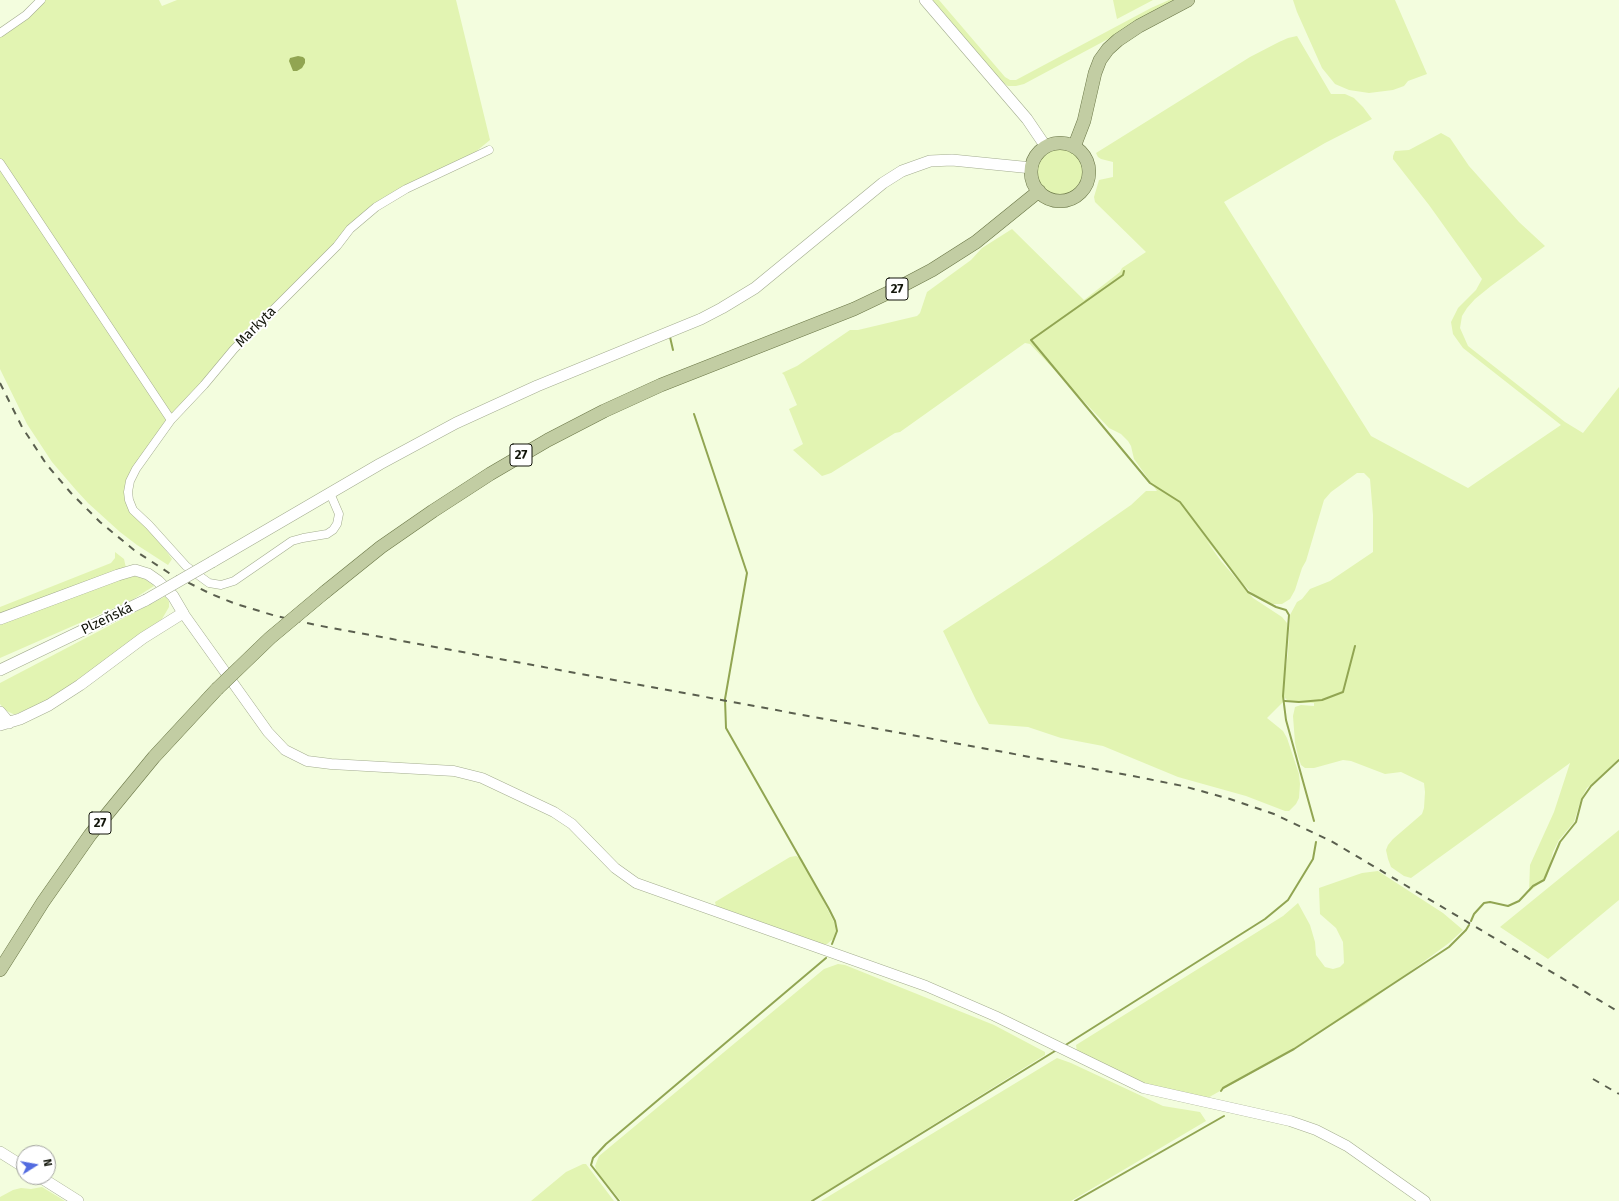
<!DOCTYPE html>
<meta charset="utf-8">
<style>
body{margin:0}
#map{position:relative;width:1619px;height:1201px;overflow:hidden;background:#f3fdde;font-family:"Fira Sans",sans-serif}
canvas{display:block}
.north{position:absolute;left:16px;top:1145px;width:40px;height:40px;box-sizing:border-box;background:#fff;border:1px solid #a0a19d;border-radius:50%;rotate:79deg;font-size:11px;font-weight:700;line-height:16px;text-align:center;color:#12150a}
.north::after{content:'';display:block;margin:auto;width:14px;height:18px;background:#526be0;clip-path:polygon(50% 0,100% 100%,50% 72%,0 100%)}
</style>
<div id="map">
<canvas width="1619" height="1201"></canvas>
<div class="north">N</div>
</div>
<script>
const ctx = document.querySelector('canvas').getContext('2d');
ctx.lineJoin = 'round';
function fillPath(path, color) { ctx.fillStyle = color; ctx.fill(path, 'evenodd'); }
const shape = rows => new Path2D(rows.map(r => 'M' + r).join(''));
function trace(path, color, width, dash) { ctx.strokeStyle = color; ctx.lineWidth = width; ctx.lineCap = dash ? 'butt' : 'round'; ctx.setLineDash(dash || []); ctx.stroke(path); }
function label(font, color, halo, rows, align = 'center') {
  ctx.font = font + ' "Fira Sans",sans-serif'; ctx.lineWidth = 4; ctx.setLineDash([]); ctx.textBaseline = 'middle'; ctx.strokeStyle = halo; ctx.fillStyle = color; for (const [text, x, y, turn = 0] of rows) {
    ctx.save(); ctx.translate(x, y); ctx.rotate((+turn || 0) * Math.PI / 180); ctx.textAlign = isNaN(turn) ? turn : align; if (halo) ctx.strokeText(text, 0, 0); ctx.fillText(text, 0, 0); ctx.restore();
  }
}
const green = shape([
 [41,0,159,0,162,6,177,0,456,0,490,140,462,163,376,207,234,349,129,476,124,491,128,505,156,537,172,559,168,565,137,545,120,532,88,503,76,490,52,462,27,424,0,369,0,33],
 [931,0,939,0,1005,77,1010,80,1016,80,1151,8,1169,0,1181,0,1024,84,1016,86,1008,86,999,80],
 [1113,0,1153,0,1117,19],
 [1293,0,1395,0,1427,74,1408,81,1404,86,1393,90,1369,93,1349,90,1335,84,1322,68,1297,12],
 [1297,36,1331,94,1345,94,1354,98,1363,107,1372,119,1325,143,1224,202,1371,436,1468,488,1561,425,1463,348,1453,334,1451,322,1458,308,1476,290,1482,279,1429,205,1393,159,1393,156,1395,151,1409,150,1441,133,1450,138,1469,166,1519,222,1545,246,1491,286,1475,299,1467,308,1462,316,1460,328,1468,346,1565,422,1583,433,1619,387,1619,759,1587,788,1581,799,1574,822,1559,840,1553,852,1547,877,1529,892,1530,865,1554,812,1570,763,1411,878,1404,876,1391,867,1388,859,1386,850,1388,845,1393,839,1422,814,1424,808,1425,792,1424,783,1401,772,1385,774,1351,761,1343,760,1314,768,1305,768,1301,765,1298,756,1295,743,1293,716,1295,707,1301,705,1314,706,1314,703,1298,703,1287,700,1284,697,1284,701,1267,718,1283,731,1287,738,1299,774,1300,784,1299,798,1296,804,1289,811,1285,811,1246,796,1178,777,1103,746,1061,738,1028,727,989,724,976,700,943,631,1046,564,1131,505,1146,491,1157,491,1134,459,1131,446,1128,441,1121,434,1109,428,1030,344,1025,343,900,432,895,433,831,473,822,476,793,450,803,444,789,409,797,405,784,375,782,373,797,366,850,330,858,330,917,316,920,313,927,292,971,260,982,248,1012,229,1084,300,1120,272,1122,268,1146,252,1095,202,1094,197,1099,180,1113,177,1113,162,1101,159,1098,157,1096,153,1250,57,1279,42,1288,38],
 [1357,473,1364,473,1370,479,1373,515,1373,552,1330,581,1310,589,1302,599,1297,602,1290,615,1288,653,1284,681,1288,639,1287,623,1282,617,1253,598,1221,561,1206,540,1242,583,1255,596,1262,601,1272,604,1282,604,1290,599,1295,590,1302,568,1306,561,1324,500,1331,492],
 '1037 172a23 23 0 1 1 46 0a23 23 0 1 1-46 0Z',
 [115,552,124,559,126,568,0,616,0,607,111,563,115,558],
 [131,576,142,577,154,586,132,600,0,658,0,623,118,579],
 [166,596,169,602,169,607,162,619,51,699,16,714,13,714,5,710,0,704,0,683],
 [1619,830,1619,900,1548,959,1500,927],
 [796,856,802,859,834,922,836,932,833,939,827,944,822,944,716,906,715,902,790,857],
 [1378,871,1443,913,1463,930,1449,943,1366,1004,1270,1063,1204,1100,1154,1088,1077,1052,1076,1045,1283,916,1298,903,1310,925,1315,942,1316,955,1325,967,1333,969,1340,967,1344,963,1343,942,1336,928,1320,914,1319,888,1362,873],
 [838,964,845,965,994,1025,1045,1052,1045,1055,811,1201,621,1201,597,1172,595,1166,599,1156,824,969],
 [1057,1058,1071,1063,1163,1106,1200,1112,1206,1121,1071,1201,821,1201],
 [583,1164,586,1164,614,1201,531,1201,566,1172],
 [42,1187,65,1201,0,1201,0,1197,13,1190,21,1188,31,1189]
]);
const water = shape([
 [298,56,303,57,305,59,305,63,302,68,297,71,293,71,289,61,290,58]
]);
const stream = shape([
 [1124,271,1123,275,1031,340,1150,483,1180,502,1248,592,1276,607,1286,610,1289,615,1283,696,1286,720,1314,821],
 [670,337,673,350],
 [694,414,747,573,725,699,726,728,829,909,835,921,837,931,832,944],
 [1285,701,1299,702,1322,700,1343,692,1355,646],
 [1471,921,1474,914,1484,903,1490,902,1508,906,1519,901,1533,886,1544,880,1560,842,1576,822,1582,799,1591,786,1619,760],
 [1064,1046,1265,919,1288,900,1313,859,1316,842],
 [1221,1091,1223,1088,1294,1049,1449,947,1466,930,1469,925],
 [619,1201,591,1165,593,1158,606,1144,826,958],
 [812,1201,1055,1051],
 [1075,1201,1224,1116]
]);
const minor = shape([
 [0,33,26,15,41,0],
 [0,163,171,420],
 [330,493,339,514,337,524,333,530,327,534,303,538,292,541,234,581,221,585,209,583,186,566,149,525,133,510,129,500,128,492,130,481,136,469,171,420,204,385,234,349,337,246,350,229,376,207,406,189,489,150]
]);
const tertiary = shape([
 [183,613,268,732,285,750,307,761,331,764,454,771,482,778,554,812,572,824,615,868,636,883,926,986,995,1016,1143,1088,1290,1121,1316,1130,1347,1146,1425,1201]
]);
const secondary = shape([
 [925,0,1027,119,1046,147],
 [212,562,380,464,456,423,537,386,701,319,722,308,755,288,883,183,902,171,930,161,952,160,1032,168],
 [0,619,118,575,135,570,148,574,158,581,173,596,183,613,143,638,80,685,49,705,20,719,0,725],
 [0,670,146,600],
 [0,712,9,723],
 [0,1152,24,1167],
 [40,1177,78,1201]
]);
const primary = shape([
 '1031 172a29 29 0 1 1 58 0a29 29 0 1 1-58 0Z',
 [1074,147,1084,121,1095,73,1100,60,1108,49,1118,40,1139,26,1188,0],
 [325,592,381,547,433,511,490,474,548,440,604,411,661,385,854,309,894,290,932,270,976,242,1039,191],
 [0,970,43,902,90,835,154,757,217,689]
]);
const rail = shape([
 [0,383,22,427,47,465,71,493,100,522,134,550,169,573,211,594,236,604,276,616,316,625,1133,776,1183,786,1230,799,1274,814,1331,841,1619,1012],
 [1593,1079,1619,1094]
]);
const secondaryBridge = shape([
 [146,600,212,562]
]);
const primaryBridge = shape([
 [217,689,270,638,325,592]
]);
const shields = [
 [897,289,22],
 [521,455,22],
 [100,823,22]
];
const shieldNames = [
 ["27",897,289],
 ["27",521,455],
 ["27",100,823]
];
const streetNames = [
 ["Markyta",256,327,-45],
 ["Plzeňská",107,619,-26]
];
fillPath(green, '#e2f4b2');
fillPath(water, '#91a552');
trace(stream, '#91a552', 2);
trace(minor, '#a3ac8f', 9);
trace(tertiary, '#a3ac8f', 11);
trace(secondary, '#a3ac8f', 12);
trace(primary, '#6a7646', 14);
trace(minor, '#fff', 8);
trace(tertiary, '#fff', 10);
trace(secondary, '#fff', 11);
trace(primary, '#c2cda3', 13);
trace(rail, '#5a5f4e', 2, [7, 7]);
trace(secondaryBridge, '#a3ac8f', 12, []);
trace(primaryBridge, '#6a7646', 14, []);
trace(secondaryBridge, '#fff', 11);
trace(primaryBridge, '#c2cda3', 13);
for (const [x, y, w] of shields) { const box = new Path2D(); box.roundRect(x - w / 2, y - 11, w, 22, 3); ctx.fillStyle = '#fff'; ctx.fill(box); trace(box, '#12150a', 1); }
label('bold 13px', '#12150a', null, shieldNames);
label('14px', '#12150a', '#fff', streetNames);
</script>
